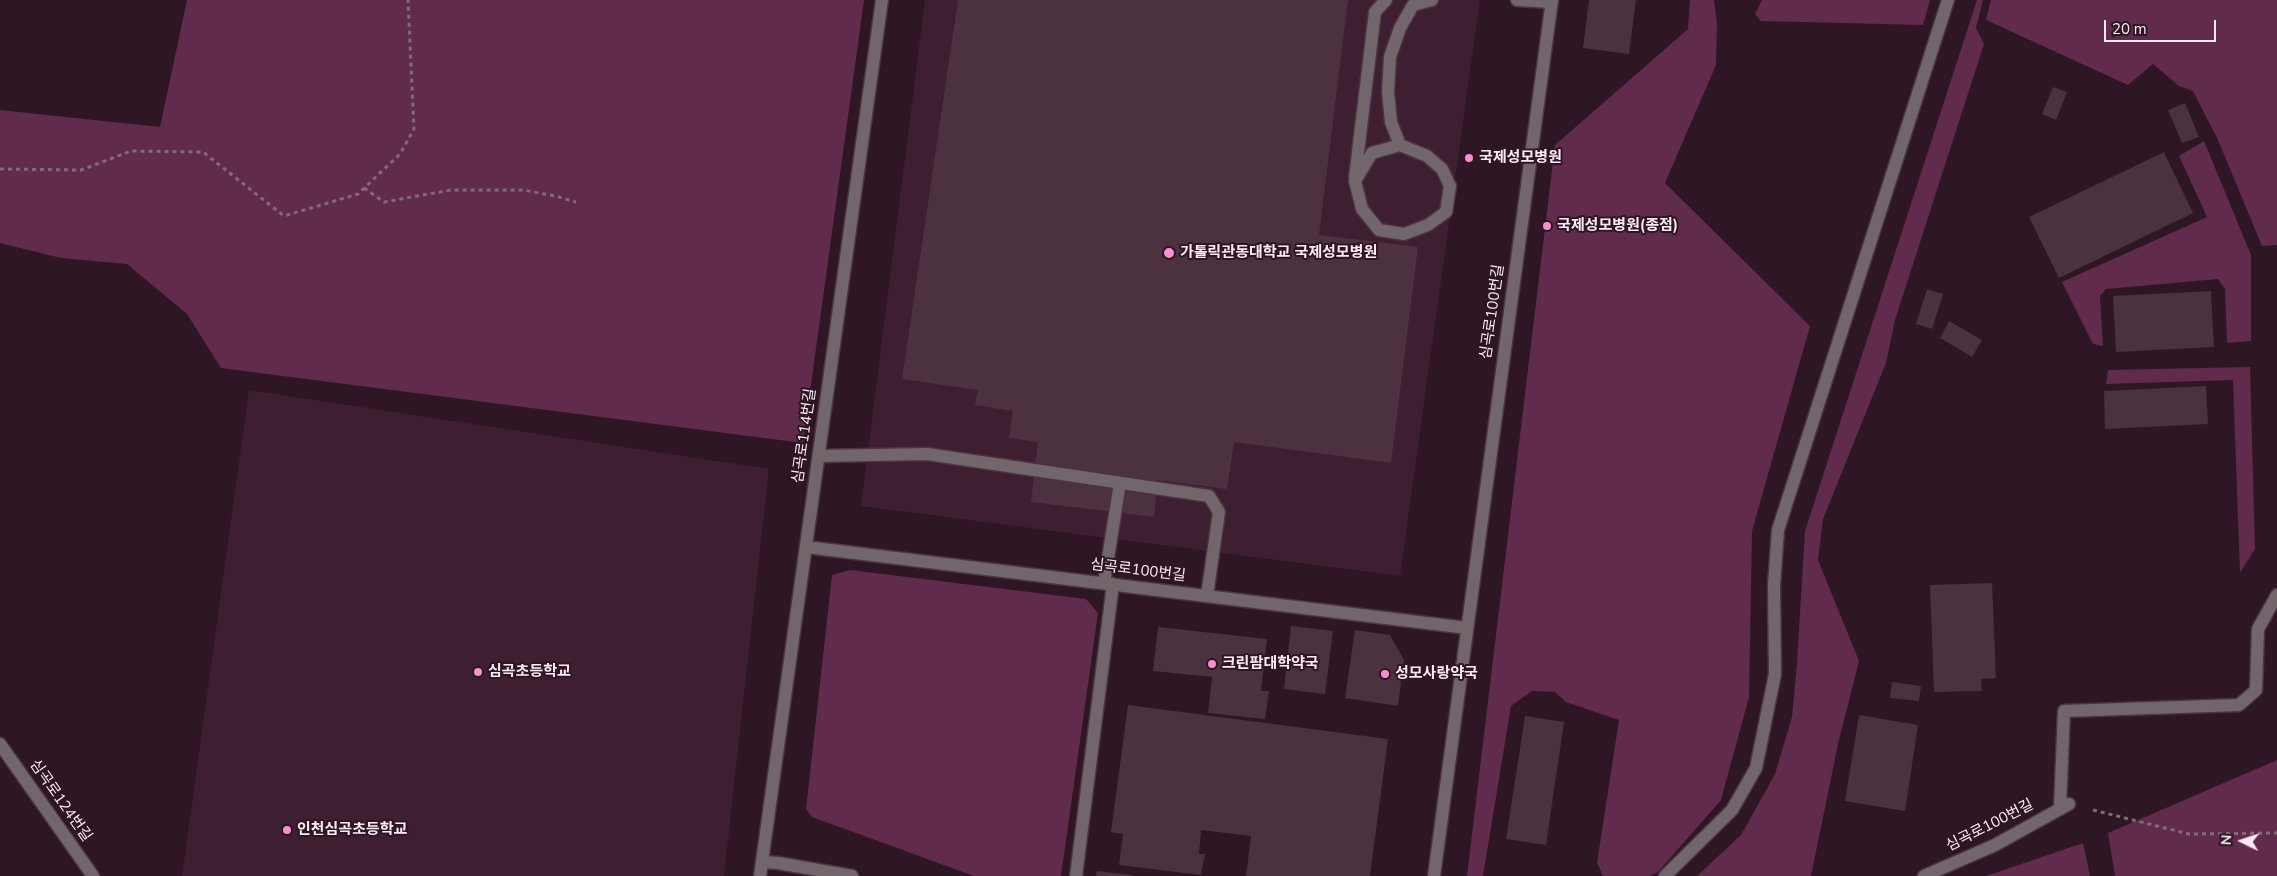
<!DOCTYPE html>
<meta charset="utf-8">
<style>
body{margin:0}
#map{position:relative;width:2277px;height:876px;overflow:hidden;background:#2e1624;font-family:"Nunito Sans",sans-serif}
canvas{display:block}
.north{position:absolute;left:2217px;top:816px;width:50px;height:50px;-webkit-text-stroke:4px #2e1624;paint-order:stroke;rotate:274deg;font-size:14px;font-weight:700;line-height:20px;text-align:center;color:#fceaf3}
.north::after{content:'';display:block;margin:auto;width:18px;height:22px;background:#fceaf3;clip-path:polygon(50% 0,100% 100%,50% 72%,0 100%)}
.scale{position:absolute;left:2104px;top:20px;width:112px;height:22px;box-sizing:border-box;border:2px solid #fceaf3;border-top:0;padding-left:6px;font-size:15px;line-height:18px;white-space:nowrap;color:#fceaf3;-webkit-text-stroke:4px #2e1624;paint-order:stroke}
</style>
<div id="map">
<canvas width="2277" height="876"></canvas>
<div class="north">N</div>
<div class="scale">20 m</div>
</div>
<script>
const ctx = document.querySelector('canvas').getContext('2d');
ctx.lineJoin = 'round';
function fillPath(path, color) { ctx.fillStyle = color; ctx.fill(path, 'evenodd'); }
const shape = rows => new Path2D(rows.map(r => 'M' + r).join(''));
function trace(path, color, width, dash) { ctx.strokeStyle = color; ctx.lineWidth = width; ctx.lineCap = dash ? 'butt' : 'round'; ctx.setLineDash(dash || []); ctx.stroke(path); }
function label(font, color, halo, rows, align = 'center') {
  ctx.font = font + ' "Nunito Sans","Noto Sans KR",sans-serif'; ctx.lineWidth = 4; ctx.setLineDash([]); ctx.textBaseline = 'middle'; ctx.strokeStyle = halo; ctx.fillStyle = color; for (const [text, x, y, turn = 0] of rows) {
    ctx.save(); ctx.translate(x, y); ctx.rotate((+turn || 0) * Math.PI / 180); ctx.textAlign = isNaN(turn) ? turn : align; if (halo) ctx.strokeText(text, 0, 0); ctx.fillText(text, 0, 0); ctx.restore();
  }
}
const built = shape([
 [925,0,1480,0,1400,576,861,506],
 [249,390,769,469,724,876,182,876]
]);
const green = shape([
 [187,0,864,0,803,443,221,368,187,314,127,264,61,258,0,243,0,110,160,127],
 [1690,0,1714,0,1717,24,1716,65,1665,183,1810,326,1752,531,1749,697,1721,800,1658,872,1650,876,1603,876,1597,863,1619,720,1566,702,1555,692,1532,691,1511,706,1483,876,1467,876,1555,145,1688,29],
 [1762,0,1930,0,1923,25,1761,21,1755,14],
 [1977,0,1983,0,1976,28,1984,44,1895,320,1886,363,1823,519,1818,560,1859,661,1838,744,1811,876,1697,876,1741,835,1775,774,1792,717,1797,663,1805,531],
 [1991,0,2277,0,2277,245,2262,246,2218,140,2193,91,2179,86,2153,64,2128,85,1986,20],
 [2204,141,2251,255,2251,341,2227,343,2225,289,2218,279,2106,289,2100,296,2103,346,2093,344,2062,282,2207,217,2179,156],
 [2250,367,2255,549,2240,573,2233,380,2106,384,2108,370],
 [850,570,1086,599,1098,613,1061,876,974,876,812,817,806,809,832,575],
 [2277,760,2277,876,2115,876,2108,833],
 [2083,843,2090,876,1986,876]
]);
const building = shape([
 [958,0,1348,0,1319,235,1418,247,1391,463,1234,442,1227,489,1158,480,1154,517,1031,502,1038,442,1009,438,1013,411,975,405,978,390,902,379],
 [1589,0,1636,0,1629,54,1583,48],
 [2053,87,2067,92,2056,120,2042,114],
 [2185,103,2199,137,2182,143,2168,110],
 [2164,152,2193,213,2059,278,2029,217],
 [1927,289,1943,294,1932,329,1916,324],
 [2211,291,2214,347,2116,352,2113,296],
 [1949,321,1982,340,1972,357,1940,338],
 [2206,386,2208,424,2105,429,2104,391],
 [1992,583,1996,678,1981,679,1982,691,1934,692,1930,585],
 [1291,626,1333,631,1325,694,1284,689],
 [1158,627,1267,639,1261,691,1269,691,1265,719,1208,713,1212,677,1153,671],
 [1355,630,1390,635,1404,660,1398,706,1345,698],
 [1892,682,1921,686,1919,701,1890,698],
 [1128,705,1388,739,1370,876,1246,876,1251,836,1201,830,1199,854,1205,854,1201,875,1119,865,1123,834,1111,832],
 [1859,715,1918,725,1905,811,1845,801],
 [1525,716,1564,722,1546,845,1506,839],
 [1097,871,1132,875,1132,876,1096,876]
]);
const path = shape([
 [0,169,81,170,131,151,203,152,284,216,358,194,400,154,414,129,408,0],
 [364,188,384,202,451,190,523,190,555,196,576,202],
 [2093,810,2189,834,2277,833]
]);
const lane = shape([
 [1517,0,1552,2],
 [1400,145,1427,156,1442,169,1450,186,1446,212,1428,225,1404,234,1379,230,1362,209,1355,181,1372,153,1400,145],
 [1400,145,1391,122,1388,92,1390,57,1400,28,1413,5,1432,0],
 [1355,177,1375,12,1386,0],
 [826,402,882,0],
 [819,456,927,454,1209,496,1219,512,1207,596],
 [1104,583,1120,483],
 [2060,808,2064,711,2239,705,2256,690,2258,629,2277,595],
 [1665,876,1732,810,1756,768,1775,674,1774,585,1778,530,1948,0]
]);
const street = shape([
 [806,547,1467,628],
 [0,744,93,876],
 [762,862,778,863,852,876],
 [760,876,826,402],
 [1076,876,1113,584],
 [1434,876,1552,0],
 [1924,876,1995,845,2069,804]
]);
const markers = [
 [1469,158,5,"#f790cd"],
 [1547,226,5,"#f790cd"],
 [1169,253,6,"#f790cd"],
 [1212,664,5,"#f790cd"],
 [478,672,5,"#f790cd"],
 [1385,674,5,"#f790cd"],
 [287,830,5,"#f790cd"]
];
const poiNames = [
 ["국제성모병원",1479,158],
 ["국제성모병원(종점)",1557,226],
 ["가톨릭관동대학교 국제성모병원",1180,253],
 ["크린팜대학약국",1222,664],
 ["심곡초등학교",488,672],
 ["성모사랑약국",1395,674],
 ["인천심곡초등학교",297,830]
];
const streetNames = [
 ["심곡로100번길",1493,312,-82],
 ["심곡로114번길",805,436,-82],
 ["심곡로100번길",1138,571,7],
 ["심곡로124번길",60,801,55],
 ["심곡로100번길",1990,826,-27]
];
fillPath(built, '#3d1f31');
fillPath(green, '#612b4c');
fillPath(building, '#4c3140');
trace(lane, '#4b3441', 15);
trace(street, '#4b3441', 15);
trace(path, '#806b77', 3, [4, 4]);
trace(lane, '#72656c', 12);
trace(street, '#72656c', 12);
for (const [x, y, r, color] of markers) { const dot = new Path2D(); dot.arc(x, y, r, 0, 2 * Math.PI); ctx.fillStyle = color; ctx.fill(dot); trace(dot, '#2e1624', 2); }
label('bold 15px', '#fceaf3', '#2e1624', poiNames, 'left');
label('15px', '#fceaf3', '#2e1624', streetNames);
</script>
